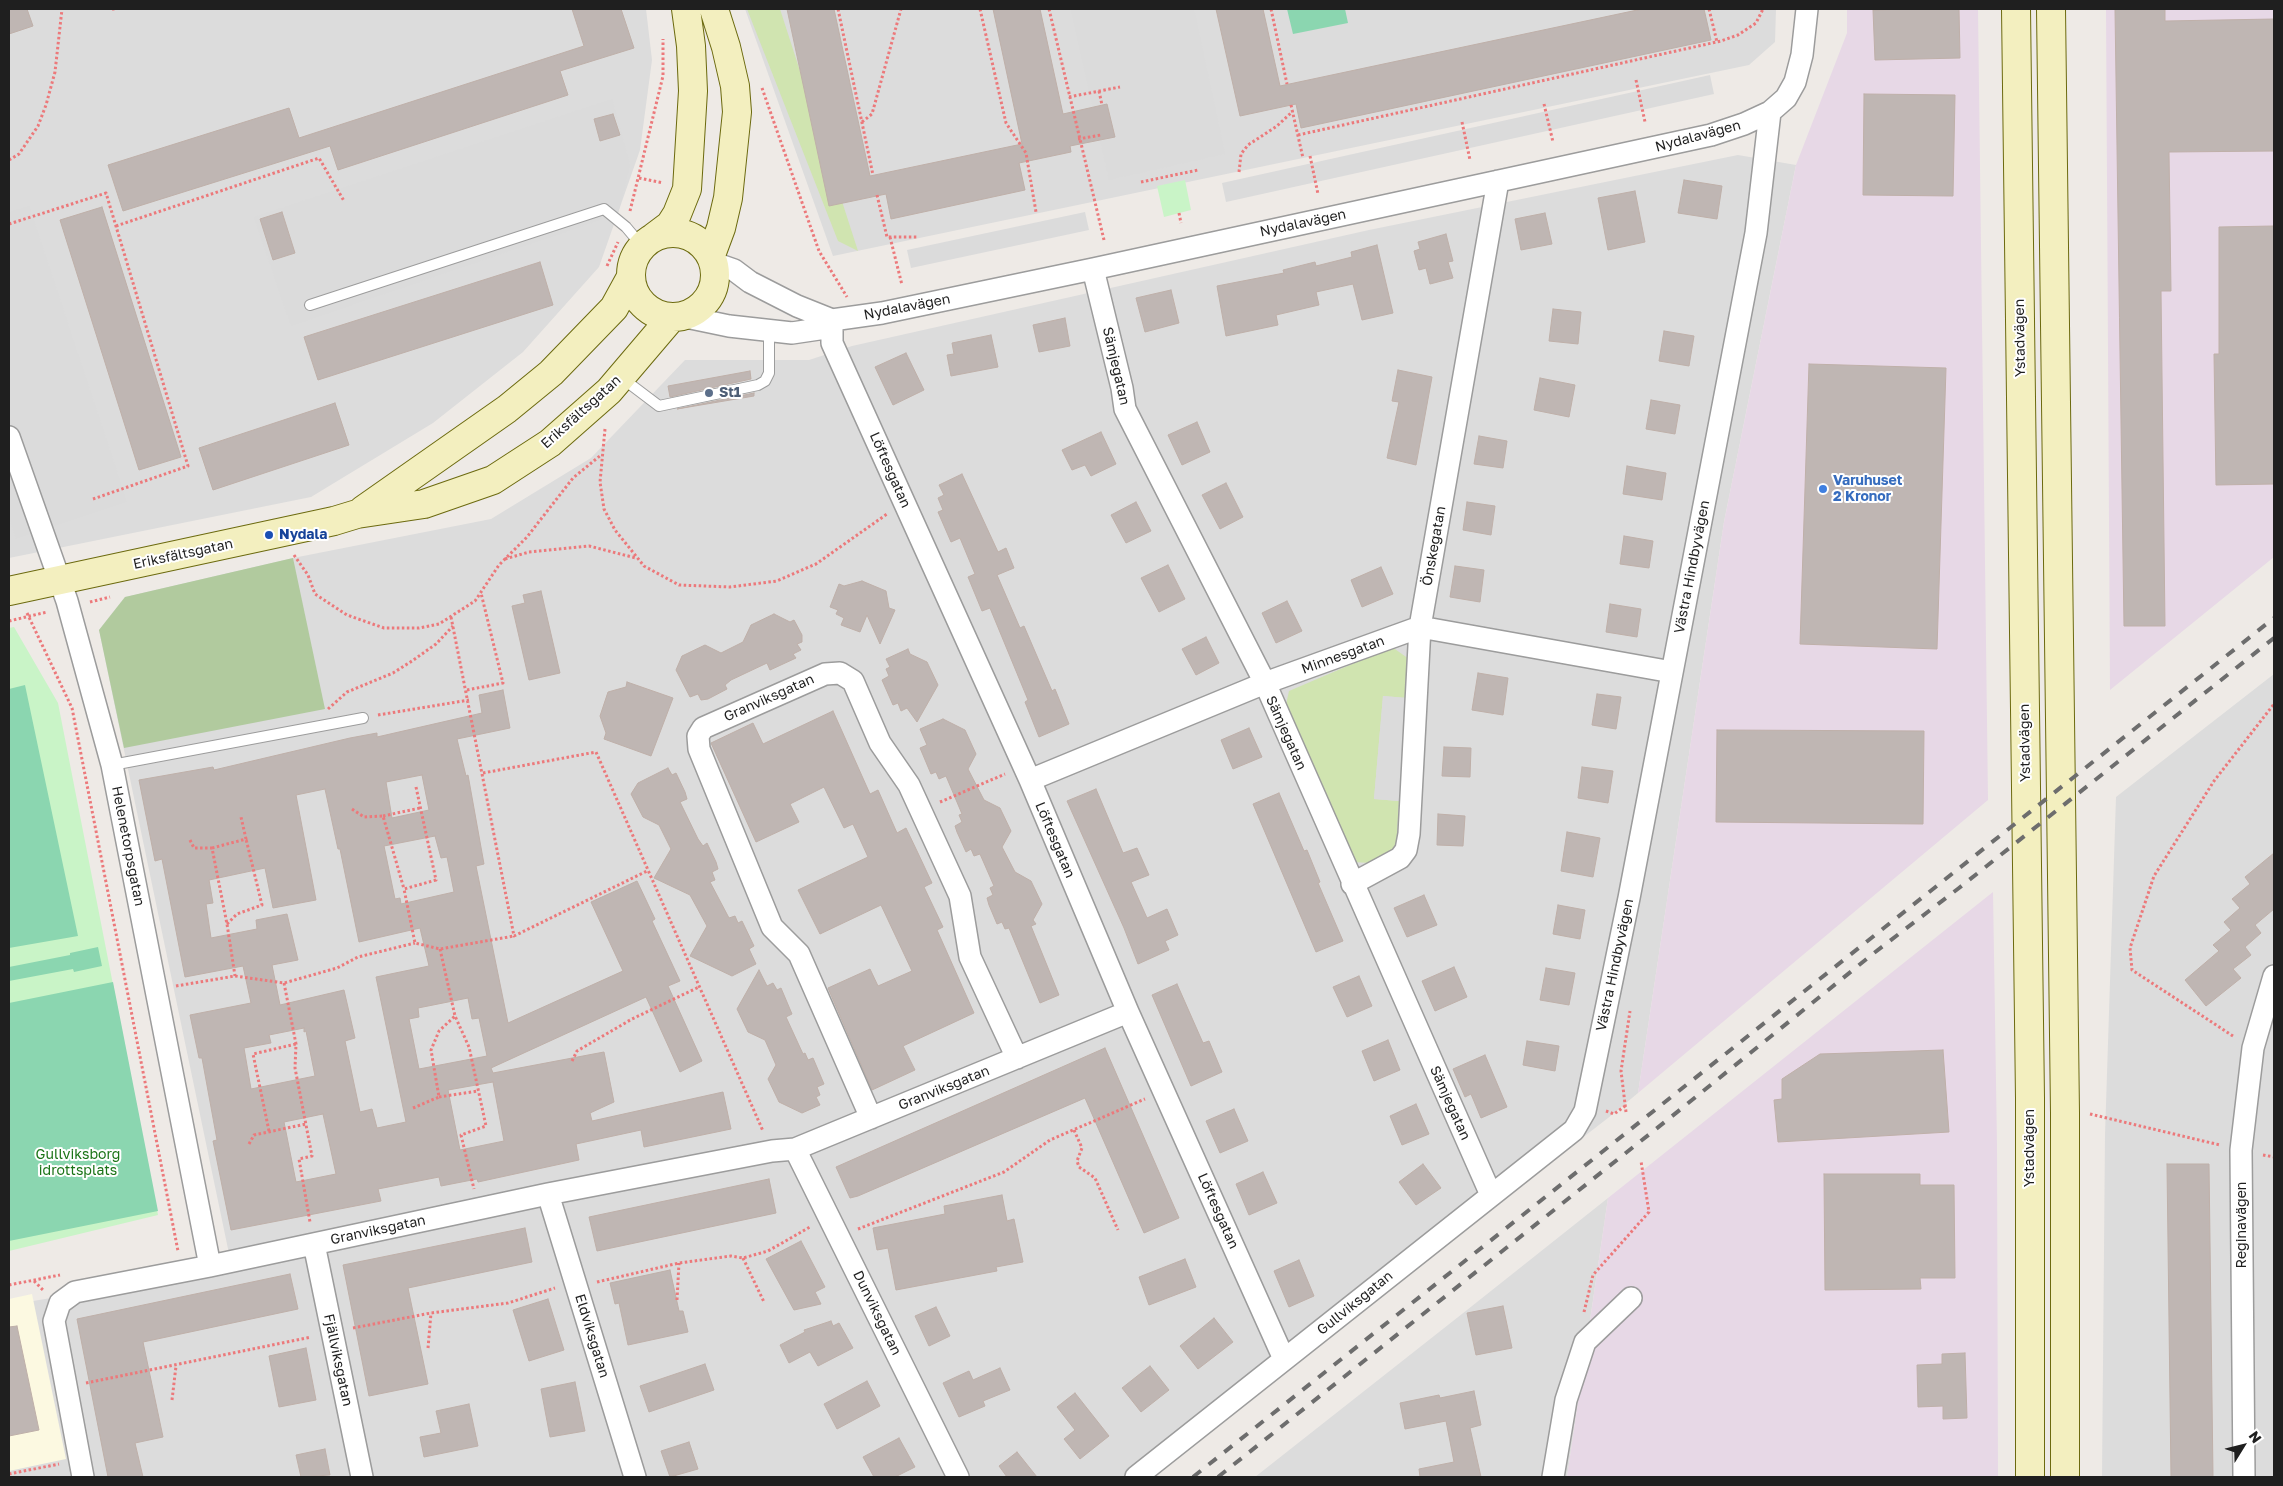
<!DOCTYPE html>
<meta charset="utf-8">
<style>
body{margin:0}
#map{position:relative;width:2283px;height:1486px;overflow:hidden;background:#eeeae6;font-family:"Golos Text",sans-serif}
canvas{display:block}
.frame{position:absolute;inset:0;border:10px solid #1f1f1f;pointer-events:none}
.north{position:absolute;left:2218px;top:1421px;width:50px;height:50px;-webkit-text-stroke:4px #fff;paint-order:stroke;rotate:54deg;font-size:14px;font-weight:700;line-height:20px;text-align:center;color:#1f1f1f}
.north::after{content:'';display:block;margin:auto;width:18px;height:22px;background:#1f1f1f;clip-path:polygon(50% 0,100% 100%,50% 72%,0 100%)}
</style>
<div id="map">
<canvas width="2283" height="1486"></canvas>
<div class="frame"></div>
<div class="north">N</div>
</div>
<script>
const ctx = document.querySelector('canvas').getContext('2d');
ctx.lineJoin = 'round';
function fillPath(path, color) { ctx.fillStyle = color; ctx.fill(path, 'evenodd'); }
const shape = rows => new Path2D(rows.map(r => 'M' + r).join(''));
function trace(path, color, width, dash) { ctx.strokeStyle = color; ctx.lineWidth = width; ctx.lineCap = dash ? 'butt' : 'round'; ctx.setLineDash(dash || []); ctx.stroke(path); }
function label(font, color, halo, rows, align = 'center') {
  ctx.font = font + ' "Golos Text",sans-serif'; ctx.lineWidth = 4; ctx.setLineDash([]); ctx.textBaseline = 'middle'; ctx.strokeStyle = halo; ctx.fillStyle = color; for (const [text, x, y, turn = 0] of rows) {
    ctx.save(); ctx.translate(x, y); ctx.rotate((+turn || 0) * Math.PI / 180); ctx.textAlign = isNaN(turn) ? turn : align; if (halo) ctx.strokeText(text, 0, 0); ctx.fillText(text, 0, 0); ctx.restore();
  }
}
const residential = shape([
 [9,9,646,9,652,60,640,150,599,267,523,352,433,423,311,497,9,558],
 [745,9,1776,9,1775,42,1749,65,833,256],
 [1738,155,1796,165,1724,522,1638,1093,1608,1118,1144,1477,9,1477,9,1305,232,1268,99,630,125,597,293,558,491,519,591,458,685,360,809,360,852,346,1369,230],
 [2274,674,2274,1477,2102,1477,2105,1135,2116,797],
 [1608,1198,1567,1477,1255,1477,1467,1310]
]);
const industrial = shape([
 [1847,9,1978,9,1988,800,1638,1093,1724,522,1796,165,1847,33],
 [2106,9,2274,9,2274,557,2110,690],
 [1993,892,1997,1145,1998,1477,1567,1477,1608,1198]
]);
const education = shape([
 [32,1294,66,1459,9,1471,9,1299]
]);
const grass = shape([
 [747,9,780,9,858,251,838,241],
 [1392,647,1409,659,1407,698,1383,696,1374,799,1399,801,1396,849,1372,863,1351,862,1285,709,1289,691]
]);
const forest = shape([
 [293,558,325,709,124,748,99,630,125,597]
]);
const park = shape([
 [1185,180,1191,210,1164,217,1157,186],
 [14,627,58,703,158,1215,9,1251,9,628]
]);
const pitch = shape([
 [1287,9,1345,9,1348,23,1293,34],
 [25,685,78,936,9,948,9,689],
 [98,947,102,966,74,972,73,969,9,981,9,967,70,955,70,953],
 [113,982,158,1211,9,1241,9,1003]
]);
const parking = shape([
 [1071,9,1194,9,1225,154,1109,180],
 [1710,75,1714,94,1226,202,1222,183],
 [612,99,630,165,618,214,291,326,254,217],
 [29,206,127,502,16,539,9,518,9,212],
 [1085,212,1089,230,911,268,907,250],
 [1383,696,1407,698,1399,801,1374,799]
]);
const building = shape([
 [9,9,27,9,33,26,9,34,9,9],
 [572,9,621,9,634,48,560,71,568,95,338,170,330,146,123,211,108,165,289,108,299,138,584,46,572,9],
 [787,9,834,9,870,176,1022,144,993,9,1040,9,1063,114,1107,104,1115,137,1070,146,1071,152,1019,163,1025,190,891,219,886,194,829,206,787,9],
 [1216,9,1263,9,1280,86,1642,9,1704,9,1711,40,1301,128,1296,104,1240,116,1216,9],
 [1907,9,1959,9,1960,58,1875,60,1873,10,1907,9],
 [2115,9,2165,9,2165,21,2274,19,2274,151,2169,152,2171,291,2161,291,2165,626,2124,626,2115,9],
 [1864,94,1955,95,1953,196,1863,195,1864,94],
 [613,114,620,135,600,141,594,119,613,114],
 [1684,180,1722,186,1717,219,1678,213,1684,180],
 [1635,191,1645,242,1608,250,1598,198,1635,191],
 [102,207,181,457,139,470,60,220,102,207],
 [282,212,295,253,273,260,260,219,282,212],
 [1545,213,1552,244,1521,250,1515,219,1545,213],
 [2274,226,2274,484,2216,485,2214,354,2219,354,2219,227,2274,226],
 [1446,234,1453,261,1448,262,1453,278,1430,284,1426,268,1419,270,1414,251,1420,249,1418,242,1446,234],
 [1377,245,1393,313,1362,320,1353,284,1316,292,1319,305,1276,315,1278,325,1226,336,1217,286,1284,273,1283,270,1315,262,1316,266,1352,257,1351,252,1377,245],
 [540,262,553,305,318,380,304,337,540,262],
 [1171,290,1179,323,1145,332,1136,298,1171,290],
 [1553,309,1581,312,1578,344,1549,341,1553,309],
 [1065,318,1070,346,1039,352,1033,325,1065,318],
 [1664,331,1694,336,1689,366,1659,361,1664,331],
 [991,335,998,367,951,376,947,355,954,354,952,343,991,335],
 [906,353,924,390,893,405,875,367,906,353],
 [1809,364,1946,368,1937,649,1800,644,1809,364],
 [1398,370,1432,377,1416,465,1387,458,1399,402,1392,401,1398,370],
 [750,371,751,379,670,397,668,386,750,371],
 [1540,378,1575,385,1569,417,1534,410,1540,378],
 [754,393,754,396,677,409,754,393],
 [1651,400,1680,405,1675,434,1646,429,1651,400],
 [335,403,349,445,213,490,199,448,335,403],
 [1197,422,1210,452,1182,465,1168,435,1197,422],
 [1101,432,1116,464,1091,476,1085,465,1072,470,1062,450,1101,432],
 [1479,436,1507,441,1503,468,1474,464,1479,436],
 [1627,466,1666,473,1662,500,1623,494,1627,466],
 [962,474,998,552,1006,548,1014,568,997,575,1020,628,1024,626,1052,691,1055,689,1069,724,1039,737,1025,702,1028,700,990,608,982,611,968,577,975,574,960,538,951,542,938,512,943,510,938,498,944,495,939,485,962,474],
 [1226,483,1243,517,1220,529,1202,495,1226,483],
 [1136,502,1151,531,1126,543,1111,515,1136,502],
 [1467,502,1495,506,1491,535,1463,530,1467,502],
 [1624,536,1653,541,1649,568,1620,564,1624,536],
 [1168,565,1185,599,1159,612,1141,578,1168,565],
 [1455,566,1484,570,1480,602,1450,597,1455,566],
 [1381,567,1393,594,1362,607,1351,580,1381,567],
 [862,581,886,591,889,608,895,610,880,644,867,615,860,632,841,625,844,618,836,614,838,610,830,607,839,584,844,586,862,581],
 [541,591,560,673,529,680,512,606,525,603,523,595,541,591],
 [1287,601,1302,631,1276,643,1262,613,1287,601],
 [1610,604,1641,609,1637,637,1606,632,1610,604],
 [774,614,790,622,794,620,802,635,802,642,797,644,801,650,793,654,796,658,770,670,767,663,731,680,725,685,727,689,708,699,701,700,698,694,690,697,676,670,682,656,705,645,721,653,743,642,751,625,774,614],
 [1206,637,1219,663,1196,675,1182,649,1206,637],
 [908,649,910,654,927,662,938,685,917,722,907,708,901,711,898,703,893,705,882,680,889,676,886,669,890,667,886,659,908,649],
 [1478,673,1508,678,1503,715,1472,710,1478,673],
 [627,682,673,698,651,756,604,739,606,733,600,716,608,692,626,687,627,682],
 [503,690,510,728,457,739,466,776,468,775,484,864,476,866,508,1023,623,971,591,902,637,881,655,919,652,921,680,981,668,986,702,1061,680,1072,646,997,491,1068,493,1073,604,1052,614,1102,590,1113,592,1121,723,1092,731,1129,644,1147,641,1130,576,1144,579,1160,478,1182,477,1179,441,1186,439,1177,378,1189,381,1201,231,1230,213,1141,217,1140,202,1058,199,1058,190,1015,251,1003,243,966,185,977,162,859,155,861,139,780,213,767,214,770,350,738,377,733,377,737,482,713,479,695,503,690],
 [422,775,429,810,392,818,386,782,422,775],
 [325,789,338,849,340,849,359,942,420,928,429,966,376,977,406,1122,377,1128,372,1109,360,1112,345,1041,355,1038,344,990,280,1005,272,965,298,960,287,914,256,920,257,929,211,938,206,904,213,903,209,880,265,868,273,908,316,900,296,795,325,789],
 [435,836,441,858,447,857,454,892,401,904,400,898,395,899,384,846,435,836],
 [468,998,472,1019,479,1018,487,1056,419,1069,409,1019,419,1017,418,1008,468,998],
 [304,1028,304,1032,306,1031,315,1076,251,1089,244,1048,271,1043,269,1035,304,1028],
 [493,1082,504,1141,460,1150,448,1090,493,1082],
 [323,1114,336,1174,296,1182,284,1122,323,1114],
 [1597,694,1621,697,1616,729,1592,725,1597,694],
 [833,711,870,794,878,790,897,833,906,828,917,851,932,883,924,887,943,927,937,930,974,1013,903,1046,915,1070,872,1090,828,988,870,969,878,986,912,971,881,905,820,934,798,890,868,857,853,824,844,828,824,787,790,804,799,822,756,842,711,743,753,723,763,744,833,711],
 [943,719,965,730,976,754,968,769,984,800,1000,808,1011,831,1002,847,1015,872,1031,881,1042,904,1033,920,1036,924,1031,926,1059,995,1040,1003,1009,928,1005,929,1002,922,997,924,989,905,987,898,993,895,990,888,994,886,980,854,974,856,971,849,966,852,957,832,955,826,962,822,959,815,962,814,946,776,939,779,936,772,931,774,923,755,920,748,927,745,920,729,943,719],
 [1249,728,1262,757,1233,769,1221,740,1249,728],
 [1717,730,1924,731,1923,824,1716,822,1717,730],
 [1444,747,1471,748,1470,777,1442,776,1444,747],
 [1582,767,1613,771,1608,803,1578,798,1582,767],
 [668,768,672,775,676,773,685,792,687,799,680,802,698,839,703,846,707,843,716,862,718,869,712,872,715,880,710,882,729,918,735,916,738,923,742,921,754,946,749,949,756,964,732,976,690,956,707,926,690,895,654,878,671,849,659,825,643,817,631,794,638,783,668,768],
 [1096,789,1123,853,1137,848,1149,875,1131,882,1147,918,1167,909,1178,935,1165,941,1169,950,1138,964,1124,928,1067,801,1096,789],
 [1279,793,1304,851,1307,850,1320,882,1318,883,1343,941,1316,952,1253,804,1279,793],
 [1438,814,1465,816,1463,846,1437,845,1438,814],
 [1567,832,1600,838,1593,877,1561,871,1567,832],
 [2274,853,2274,909,2255,925,2261,933,2245,947,2251,955,2233,969,2241,978,2206,1006,2185,980,2219,951,2213,945,2231,930,2224,922,2240,908,2232,899,2250,884,2245,877,2274,853],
 [1424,895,1437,925,1407,937,1394,908,1424,895],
 [1558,905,1585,910,1580,939,1553,934,1558,905],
 [1454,967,1467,997,1435,1011,1422,981,1454,967],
 [1546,968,1575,973,1569,1005,1540,1000,1546,968],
 [759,970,767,986,773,983,777,990,781,988,792,1014,786,1017,803,1054,805,1053,808,1060,813,1058,824,1084,817,1087,820,1095,816,1097,820,1105,802,1113,779,1102,768,1079,776,1065,765,1040,748,1032,737,1009,759,970],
 [1359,976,1372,1006,1347,1017,1333,987,1359,976],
 [1177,984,1203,1043,1209,1041,1222,1072,1191,1086,1152,995,1177,984],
 [1388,1040,1400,1070,1374,1081,1362,1051,1388,1040],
 [1527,1041,1559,1046,1555,1071,1523,1065,1527,1041],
 [1105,1048,1179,1218,1144,1233,1085,1098,858,1196,850,1198,836,1167,1105,1048],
 [1943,1050,1949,1132,1778,1142,1774,1100,1782,1099,1782,1079,1820,1054,1943,1050],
 [1485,1055,1507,1107,1481,1118,1471,1094,1465,1097,1453,1069,1485,1055],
 [1416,1104,1429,1134,1402,1145,1390,1116,1416,1104],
 [1234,1109,1248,1141,1220,1153,1206,1121,1234,1109],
 [1423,1164,1441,1188,1416,1205,1399,1182,1423,1164],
 [2167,1164,2209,1164,2213,1477,2171,1477,2167,1164],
 [1263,1172,1277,1203,1249,1215,1236,1184,1263,1172],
 [1824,1174,1920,1174,1920,1185,1954,1185,1955,1278,1920,1278,1921,1289,1825,1290,1824,1174],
 [769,1179,776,1213,597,1251,589,1217,769,1179],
 [1002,1195,1007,1221,1014,1219,1023,1262,996,1267,997,1271,896,1290,888,1248,877,1250,873,1228,945,1214,944,1206,1002,1195],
 [525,1228,532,1262,408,1288,428,1384,369,1396,343,1265,525,1228],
 [801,1241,825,1287,815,1292,821,1304,794,1310,766,1259,801,1241],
 [1185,1259,1196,1287,1149,1305,1139,1277,1185,1259],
 [1299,1260,1314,1296,1289,1307,1274,1271,1299,1260],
 [670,1270,679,1311,683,1311,688,1332,628,1345,619,1303,615,1304,610,1283,670,1270],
 [290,1274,298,1309,143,1342,163,1437,135,1443,143,1477,108,1477,77,1319,290,1274],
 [548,1299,564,1350,529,1361,513,1310,548,1299],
 [1503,1306,1512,1348,1476,1355,1467,1313,1503,1306],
 [936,1307,950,1336,929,1346,915,1316,936,1307],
 [1214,1318,1233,1342,1198,1369,1180,1346,1214,1318],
 [831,1321,833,1326,839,1323,853,1348,818,1366,810,1352,789,1363,780,1345,805,1332,804,1330,831,1321],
 [17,1326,39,1430,9,1436,9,1327,17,1326],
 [306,1348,316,1400,279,1407,269,1356,306,1348],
 [1965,1353,1967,1418,1943,1419,1943,1406,1918,1407,1917,1365,1942,1364,1942,1354,1965,1353],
 [705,1364,714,1390,649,1412,640,1386,705,1364],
 [1150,1366,1169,1390,1141,1412,1122,1388,1150,1366],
 [1000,1368,1010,1390,983,1401,985,1406,959,1417,943,1383,969,1371,973,1380,1000,1368],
 [867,1381,880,1406,837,1429,824,1404,867,1381],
 [575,1382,585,1431,550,1437,541,1389,575,1382],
 [1474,1391,1481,1425,1470,1428,1481,1477,1420,1477,1419,1469,1454,1462,1446,1421,1405,1429,1400,1403,1439,1395,1440,1398,1474,1391],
 [1075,1393,1109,1436,1080,1459,1064,1439,1075,1430,1057,1407,1075,1393],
 [469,1404,478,1446,424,1457,420,1437,441,1433,436,1411,469,1404],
 [899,1438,915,1467,895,1477,874,1477,863,1457,899,1438],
 [689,1442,698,1469,670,1477,661,1451,689,1442],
 [325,1449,330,1475,301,1477,296,1455,325,1449],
 [1017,1452,1037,1477,1007,1477,999,1466,1017,1452]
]);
const path = shape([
 [112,9,115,9],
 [838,9,873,175],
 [980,9,1006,123,1026,153,1036,212],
 [1049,9,1104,240],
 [1271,9,1287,84],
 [1709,9,1717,42],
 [1636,80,1645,122],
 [762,88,819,251,847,297],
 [1099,91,1102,105],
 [1069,97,1120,87],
 [1544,104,1553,142],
 [1291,105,1303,158],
 [862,122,872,114,901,9],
 [1462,122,1470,160],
 [1298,135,1721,41,1738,35,1756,23,1763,9],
 [1078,139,1101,135],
 [1310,156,1318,194],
 [9,160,19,154,38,126,46,105,55,72,62,9],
 [1239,172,1241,154,1248,145,1277,126,1293,111],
 [639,178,663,183],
 [1141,182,1198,170],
 [877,195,887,237,917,237],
 [630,211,663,76,663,39],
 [1179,213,1181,223],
 [9,224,106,193,188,466,93,499],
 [116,226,319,158,344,201],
 [890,237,902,285],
 [607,266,618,242],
 [605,429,600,482,604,509,615,530,644,566,679,585,730,587,777,581,816,564,887,514],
 [294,555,308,575,315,594,347,615,384,628,419,628,439,624,475,601,499,565,527,537,573,478,601,455],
 [505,559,529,552,589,546,636,558],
 [90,602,110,597],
 [27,613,72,708,178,1251],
 [451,617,514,936,647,871],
 [9,621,47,612],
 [467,690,503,683,481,593],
 [328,709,347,692,393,673,412,661,436,644,453,626],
 [378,715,469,700],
 [483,773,596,752,763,1131],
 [416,787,436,880,404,889,415,943,440,949,514,936],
 [940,802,1005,774],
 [352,809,364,817,383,816,404,889],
 [383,816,420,808],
 [190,840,194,848,212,848,227,924,235,976],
 [212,848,246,839,241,817],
 [227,924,237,914,262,905,246,839],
 [440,949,455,1016,469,1047,486,1126,461,1135,474,1189],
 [284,983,296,1044,295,1068,312,1156,299,1159,310,1222],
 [176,986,235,976,284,983,337,968,358,957,415,943],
 [2233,1036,2132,970,2130,948,2154,876,2214,781,2274,704],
 [572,1061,577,1051,632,1019,699,987],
 [439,1097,478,1091],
 [413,1108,439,1097,431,1050,439,1031,455,1016],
 [1606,1111,1614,1114,1625,1106],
 [1626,1112,1621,1071,1630,1011],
 [2090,1114,2220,1145],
 [1074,1130,1082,1148,1077,1161,1079,1167,1095,1178,1118,1230],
 [269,1131,253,1054,296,1044],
 [249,1144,254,1135,306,1124],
 [2263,1155,2274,1157],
 [858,1229,1004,1172,1050,1140,1145,1099],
 [743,1258,764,1302],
 [34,1281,44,1291],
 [597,1282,679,1263,731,1256,743,1258,768,1251,810,1227],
 [9,1285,60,1275],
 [677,1300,679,1263],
 [1584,1312,1593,1275,1649,1212,1641,1161],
 [353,1328,431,1313,508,1303,555,1288],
 [428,1348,431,1313],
 [86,1383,311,1337],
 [172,1400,176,1366],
 [9,1474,59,1464]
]);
const lane = shape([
 [310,305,604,209,626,227,642,246],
 [622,378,659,406,758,385,765,381,769,373,769,340,773,331],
 [112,765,363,718]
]);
const street = shape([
 [714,263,734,270,750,282,797,306,832,320],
 [1093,269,1122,388,1125,409,1265,683,1491,1195],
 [681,316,729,326,792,333,819,329,832,320,882,313,1093,269,1711,135,1744,124,1770,112],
 [832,320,832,343,1030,780,1128,1012,1284,1359],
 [9,437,67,601,112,765,210,1266],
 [1030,780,1265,683,1420,627,1672,672],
 [1352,884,1400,858,1406,850,1409,834,1420,627,1498,181],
 [871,1118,799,954,772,927,699,749,698,736,703,728,825,674,840,673,853,681,880,743,909,785,960,896,970,957,1017,1058],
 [795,1149,958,1477],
 [548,1194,635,1477],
 [314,1244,362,1477],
 [83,1477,54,1321,60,1303,75,1292,210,1266,548,1194,772,1151,795,1149,1128,1012],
 [1136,1477,1574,1130,1585,1111,1629,898,1756,233,1770,112,1786,98,1795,82,1802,55,1807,9],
 [1553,1477,1566,1400,1585,1342,1631,1298],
 [2244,1477,2241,1150,2253,1048,2274,976]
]);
const secondary = shape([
 [2016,9,2030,1098,2030,1477],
 [2051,9,2065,1113,2065,1477],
 '631 275a42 42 0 1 1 84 0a42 42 0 1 1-84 0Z',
 [654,237,670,225,677,214,687,189,693,91,691,46,686,9],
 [711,255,721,228,728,198,737,112,735,86,726,47,714,9],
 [363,510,507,409,551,373,614,308,631,277],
 [9,591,334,521,357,514,424,504,493,480,550,443,609,391,672,317]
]);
const rail = shape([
 [1193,1477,2274,618],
 [1218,1477,1671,1117,1874,953,1959,888,2274,638]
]);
const markers = [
 [709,393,5,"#5c6f8a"],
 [1823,489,5,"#3f7fe0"],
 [269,535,5,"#1a4fb4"]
];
const streetNames = [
 ["Nydalavägen",1698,136,-15],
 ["Nydalavägen",1303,223,-12],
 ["Nydalavägen",907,307,-11],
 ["Ystadvägen",2020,338,-91],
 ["Sämjegatan",1116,366,77],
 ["Eriksfältsgatan",581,412,-42],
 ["Löftesgatan",890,470,66],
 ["Önskegatan",1434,546,-80],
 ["Eriksfältsgatan",183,554,-12],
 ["Västra Hindbyvägen",1692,567,-79],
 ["Minnesgatan",1343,655,-20],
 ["Granviksgatan",769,698,-24],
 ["Sämjegatan",1286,733,66],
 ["Ystadvägen",2025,743,-91],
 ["Löftesgatan",1055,840,67],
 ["Helenetorpsgatan",128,846,79],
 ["Västra Hindbyvägen",1615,965,-78],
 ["Granviksgatan",944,1088,-22],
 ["Sämjegatan",1450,1103,66],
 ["Ystadvägen",2030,1148,-90],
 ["Löftesgatan",1218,1211,66],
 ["Reginavägen",2242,1225,-90],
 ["Granviksgatan",378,1230,-12],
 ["Gullviksgatan",1355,1303,-39],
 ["Dunviksgatan",877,1313,64],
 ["Eldviksgatan",592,1336,73],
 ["Fjällviksgatan",338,1360,78]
];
const serviceNames = [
 ["St1",719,393]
];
const shopNames = [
 ["Varuhuset",1833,481],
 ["2 Kronor",1833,497]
];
const transitNames = [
 ["Nydala",279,535]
];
const parkNames = [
 ["Gullviksborg",78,1155],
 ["idrottsplats",78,1171]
];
fillPath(residential, '#dcdcdc');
fillPath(industrial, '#e7d8e6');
fillPath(education, '#fcf9e1');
fillPath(grass, '#d0e4b0');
fillPath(forest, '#b1ca9e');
fillPath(park, '#c9f4c7');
fillPath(pitch, '#8bd6b0');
fillPath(parking, '#dbdbdb');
fillPath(building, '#bfb6b3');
trace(building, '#bfb0a9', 1);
trace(lane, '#9c9c9c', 12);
trace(street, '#9c9c9c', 24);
trace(secondary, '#6c6a0f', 30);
trace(path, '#ec797b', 3, [2.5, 2.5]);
trace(lane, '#fff', 10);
trace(street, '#fff', 21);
trace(secondary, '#f3efbf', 28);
trace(rail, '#6d6d6d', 4, [10, 10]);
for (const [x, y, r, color] of markers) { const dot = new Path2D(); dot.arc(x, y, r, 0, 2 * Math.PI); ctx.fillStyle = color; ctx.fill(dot); trace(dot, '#fff', 2); }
label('14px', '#1f1f1f', '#fff', streetNames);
label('bold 14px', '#4e5e75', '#fff', serviceNames, 'left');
label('bold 14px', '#366cbe', '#fff', shopNames, 'left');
label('bold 14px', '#164399', '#fff', transitNames, 'left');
label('14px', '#1a7316', '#fff', parkNames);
</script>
